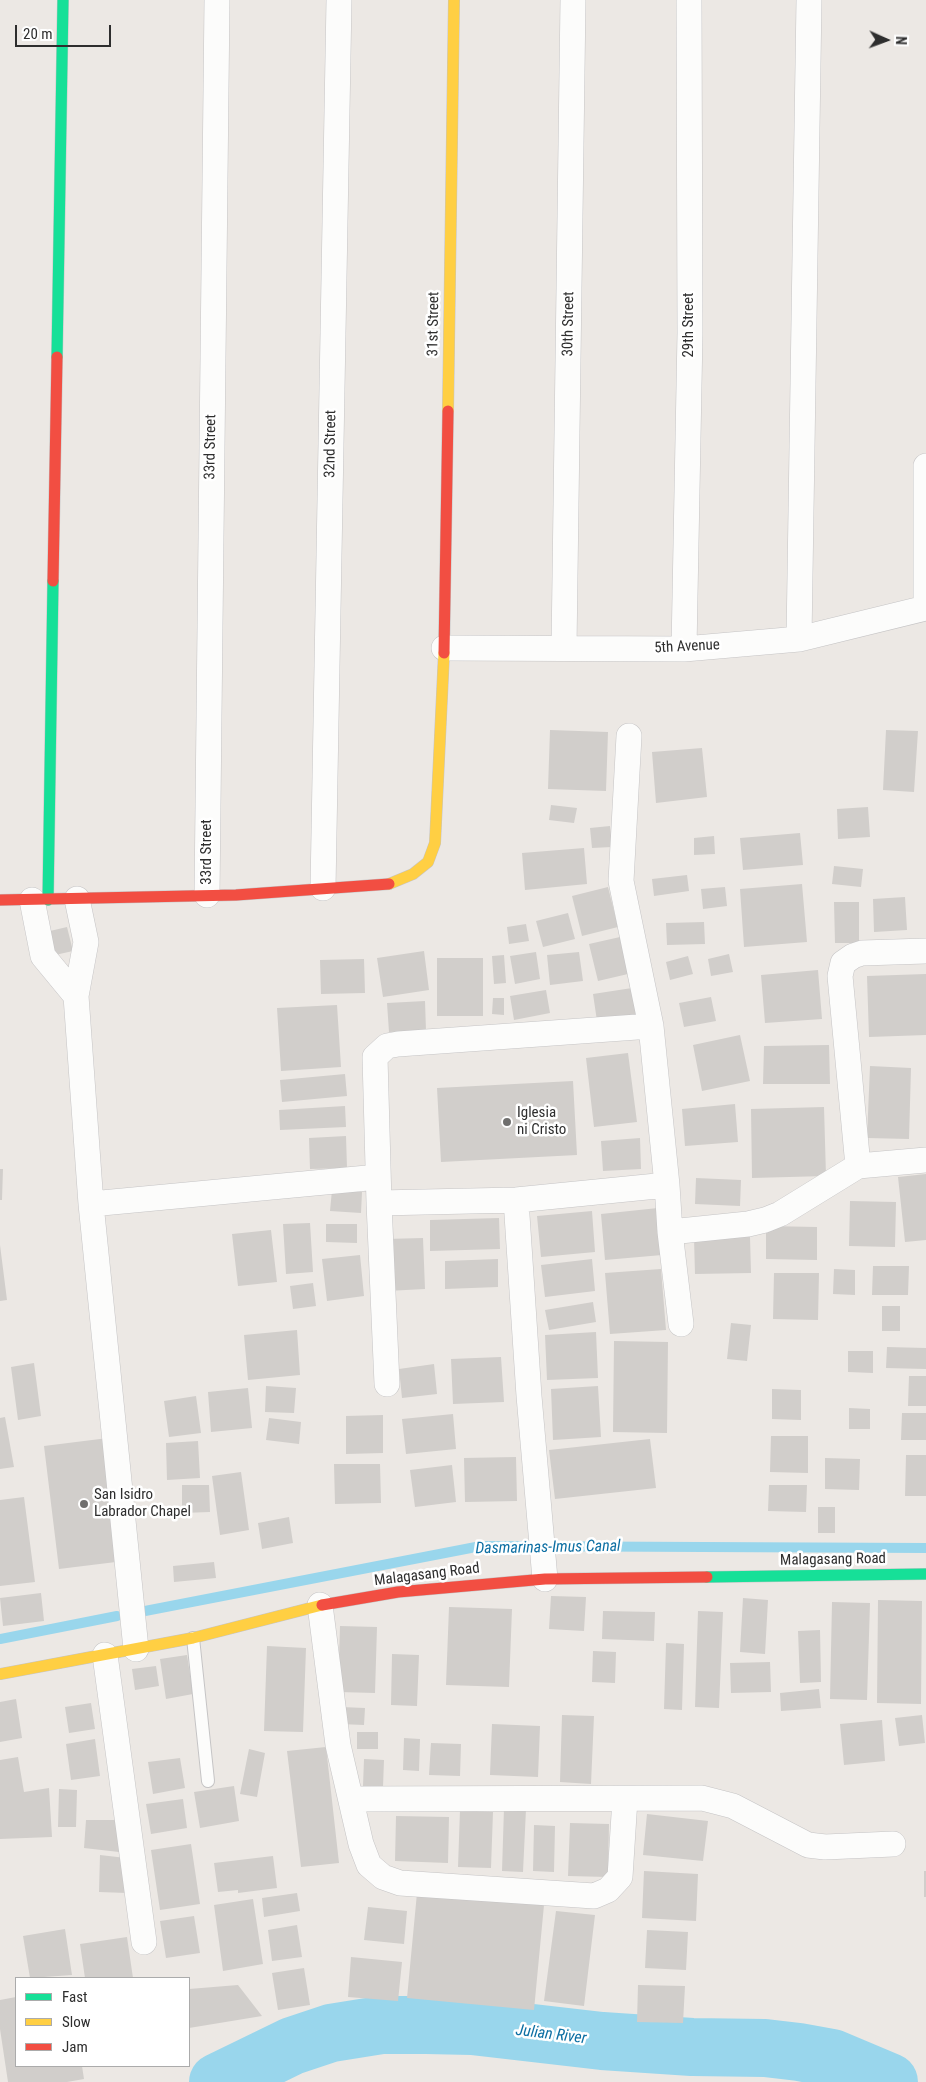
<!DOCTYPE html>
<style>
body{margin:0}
#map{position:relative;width:926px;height:2082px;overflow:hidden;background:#ece8e4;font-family:"Roboto Condensed",sans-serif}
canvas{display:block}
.legend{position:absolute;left:15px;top:1977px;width:175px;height:90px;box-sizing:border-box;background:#fff;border:1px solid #ababab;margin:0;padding:6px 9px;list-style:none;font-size:15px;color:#2e2e2e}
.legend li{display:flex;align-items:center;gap:10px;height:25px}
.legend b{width:25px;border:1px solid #ababab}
.north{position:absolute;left:861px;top:15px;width:50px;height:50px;-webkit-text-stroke:4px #fff;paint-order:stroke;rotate:92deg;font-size:14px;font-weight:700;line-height:20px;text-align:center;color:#2e2e2e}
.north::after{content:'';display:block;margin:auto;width:18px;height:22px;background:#2e2e2e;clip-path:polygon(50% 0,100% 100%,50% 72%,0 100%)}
.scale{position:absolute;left:15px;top:25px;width:96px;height:22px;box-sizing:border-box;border:2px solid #2e2e2e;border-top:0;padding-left:6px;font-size:15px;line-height:18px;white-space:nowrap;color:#2e2e2e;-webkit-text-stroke:4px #fff;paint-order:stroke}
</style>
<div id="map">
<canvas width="926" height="2082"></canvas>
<ul class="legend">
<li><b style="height:6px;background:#16e098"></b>Fast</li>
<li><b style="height:6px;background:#ffcf43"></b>Slow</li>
<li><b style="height:6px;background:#f24e42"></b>Jam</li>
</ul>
<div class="north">N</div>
<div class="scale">20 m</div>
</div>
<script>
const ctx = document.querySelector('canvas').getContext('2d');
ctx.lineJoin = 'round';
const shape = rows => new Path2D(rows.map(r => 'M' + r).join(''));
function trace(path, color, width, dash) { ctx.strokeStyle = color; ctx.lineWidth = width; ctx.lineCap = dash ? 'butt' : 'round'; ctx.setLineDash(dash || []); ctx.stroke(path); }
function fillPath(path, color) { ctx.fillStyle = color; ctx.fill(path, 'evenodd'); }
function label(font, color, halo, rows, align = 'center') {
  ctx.font = font + ' "Roboto Condensed",sans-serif'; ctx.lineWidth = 5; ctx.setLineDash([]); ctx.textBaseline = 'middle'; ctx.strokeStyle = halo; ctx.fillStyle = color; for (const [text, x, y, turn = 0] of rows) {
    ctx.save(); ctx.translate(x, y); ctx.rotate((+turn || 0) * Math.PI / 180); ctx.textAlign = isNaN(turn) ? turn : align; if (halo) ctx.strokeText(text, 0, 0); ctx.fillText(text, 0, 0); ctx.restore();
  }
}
const stream = shape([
 [145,1611,481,1546,926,1548],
 [0,1639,117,1616]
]);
const river = shape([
 [218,2082,292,2046,331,2033,381,2025,426,2025,472,2026,602,2041,692,2047,765,2048,799,2052,832,2058,889,2082]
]);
const building = shape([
 [550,730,608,732,606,791,548,789],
 [886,730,918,731,914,792,883,790],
 [702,748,707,797,656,803,652,752],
 [551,805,577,808,574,823,549,820],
 [868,807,870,837,838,839,837,809],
 [610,826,612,847,592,848,590,828],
 [800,833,803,865,743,870,740,838],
 [714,836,715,854,694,855,694,838],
 [584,848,587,884,525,890,522,853],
 [834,866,863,869,861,887,832,884],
 [687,875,689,891,654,896,652,879],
 [802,884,807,942,744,947,740,889],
 [608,887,618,927,582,936,572,896],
 [725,887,727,906,703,909,701,889],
 [905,897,907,930,874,932,873,899],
 [834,902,859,902,859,943,835,943],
 [568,913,575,939,543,947,536,921],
 [704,922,705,944,667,945,666,923],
 [526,924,529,941,509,944,507,927],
 [67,927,73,951,55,955,50,931],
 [620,937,628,974,598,981,589,944],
 [424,951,429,990,383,997,377,958],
 [536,952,540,979,515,984,510,956],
 [579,952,583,981,550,985,547,955],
 [729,954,733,972,711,976,708,959],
 [504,955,506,983,494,984,492,956],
 [688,956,693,974,670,980,666,962],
 [437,958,483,958,483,1016,437,1016],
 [364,959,365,993,321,994,320,960],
 [818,970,822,1019,765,1023,761,975],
 [926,974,926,1035,869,1037,867,976],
 [632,988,636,1015,597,1021,593,994],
 [546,990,550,1013,514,1020,510,996],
 [711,997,716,1021,684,1027,679,1003],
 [493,998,504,998,504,1015,492,1014],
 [425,1001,426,1031,389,1032,387,1003],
 [337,1005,341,1067,281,1071,277,1008],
 [740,1035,750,1081,702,1091,693,1045],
 [829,1045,830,1084,763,1084,764,1046],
 [628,1053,637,1122,594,1127,586,1058],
 [870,1066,911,1068,909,1139,867,1138],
 [345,1074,347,1096,282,1102,280,1080],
 [573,1081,577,1155,441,1162,437,1088],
 [735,1104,738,1142,685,1146,682,1109],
 [345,1106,346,1127,280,1130,279,1110],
 [824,1107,826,1176,752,1178,751,1109],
 [346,1136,347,1168,310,1169,309,1138],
 [640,1138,641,1169,603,1171,601,1141],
 [0,1169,3,1169,2,1200,0,1200],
 [926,1174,926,1240,905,1242,898,1177],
 [696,1178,741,1180,740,1206,695,1204],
 [332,1190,362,1192,361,1213,330,1211],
 [850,1201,896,1202,895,1247,849,1246],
 [658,1208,662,1255,605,1260,601,1214],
 [592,1211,595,1252,541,1257,537,1216],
 [499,1218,500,1249,430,1251,430,1220],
 [310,1223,313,1272,286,1274,283,1224],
 [326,1224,357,1224,357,1243,326,1242],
 [766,1226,817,1227,817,1260,766,1259],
 [271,1230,277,1282,238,1286,232,1234],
 [750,1237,751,1273,695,1274,694,1238],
 [423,1238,425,1289,387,1291,385,1239],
 [0,1245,7,1300,0,1301],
 [360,1255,364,1296,327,1301,322,1259],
 [498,1259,498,1287,445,1289,445,1261],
 [592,1259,595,1291,545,1297,541,1265],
 [873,1266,909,1266,908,1295,872,1295],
 [661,1269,666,1330,610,1334,605,1273],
 [834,1269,855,1270,855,1295,833,1294],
 [774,1273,819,1273,818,1320,773,1319],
 [313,1283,316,1306,293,1309,290,1286],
 [593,1302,596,1322,549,1330,545,1310],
 [882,1306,900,1306,900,1331,882,1331],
 [731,1323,751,1325,747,1361,727,1359],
 [297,1330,300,1375,248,1380,244,1335],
 [596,1332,598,1378,547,1380,545,1335],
 [614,1341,668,1342,667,1433,613,1432],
 [887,1347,926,1348,926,1369,886,1368],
 [848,1351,873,1351,873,1373,848,1372],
 [501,1357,504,1402,453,1404,451,1359],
 [34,1363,41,1416,18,1420,11,1367],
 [434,1364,437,1394,402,1398,399,1369],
 [909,1376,926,1376,926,1406,908,1406],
 [266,1386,296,1388,294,1413,265,1412],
 [598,1386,601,1437,553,1440,551,1389],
 [248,1388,252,1428,211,1432,208,1392],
 [772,1389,801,1390,801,1420,772,1419],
 [196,1396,201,1433,169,1437,164,1401],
 [849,1408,870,1409,870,1429,849,1429],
 [902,1413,926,1413,926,1440,901,1440],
 [453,1414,456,1449,406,1454,402,1419],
 [383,1415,383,1453,346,1454,346,1416],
 [5,1417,14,1467,0,1469,0,1418],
 [269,1418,301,1422,299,1444,266,1440],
 [771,1436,808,1436,808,1473,770,1472],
 [108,1438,124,1561,59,1569,44,1446],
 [650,1439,656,1488,555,1499,549,1450],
 [198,1441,200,1478,167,1480,166,1443],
 [906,1455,926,1455,926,1496,905,1496],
 [516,1457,517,1501,465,1502,464,1458],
 [825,1458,860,1459,859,1490,825,1489],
 [334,1464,380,1464,381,1503,335,1504],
 [452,1465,456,1502,415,1507,410,1470],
 [241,1472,249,1530,220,1535,212,1476],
 [182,1485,209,1485,210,1512,182,1513],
 [769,1485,807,1485,806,1512,768,1511],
 [24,1497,35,1582,0,1586,0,1500],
 [818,1507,835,1507,835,1533,818,1533],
 [289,1517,293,1543,262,1549,258,1523],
 [214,1562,216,1578,174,1582,173,1566],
 [41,1593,44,1621,3,1626,0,1598],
 [551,1596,586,1597,584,1631,549,1629],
 [743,1598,768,1600,765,1654,740,1652],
 [878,1600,922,1601,921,1704,877,1703],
 [832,1602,870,1603,867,1700,830,1699],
 [449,1607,512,1609,509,1687,446,1685],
 [603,1611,655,1612,654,1641,602,1639],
 [698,1611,723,1612,719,1708,695,1707],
 [340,1626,377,1627,375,1693,338,1692],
 [820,1630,821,1682,800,1683,798,1631],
 [666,1643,684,1644,682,1710,664,1709],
 [267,1646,306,1648,303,1732,264,1731],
 [593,1651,616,1652,615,1683,592,1682],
 [392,1654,419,1655,417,1706,391,1705],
 [187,1655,193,1694,166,1699,160,1659],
 [770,1662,771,1692,731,1693,730,1663],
 [156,1666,159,1686,135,1690,132,1669],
 [819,1689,821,1708,781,1711,780,1693],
 [16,1699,22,1738,0,1742,0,1702],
 [91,1703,95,1729,69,1733,65,1707],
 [341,1707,365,1708,364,1725,340,1724],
 [562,1715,594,1716,591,1784,560,1782],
 [922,1715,925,1743,899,1746,895,1718],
 [882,1720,885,1761,844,1765,840,1724],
 [492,1724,540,1726,538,1777,490,1775],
 [357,1732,378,1732,378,1749,357,1749],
 [404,1738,420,1739,419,1771,403,1770],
 [95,1739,100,1776,71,1780,66,1744],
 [431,1743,461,1744,460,1776,429,1775],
 [326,1747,339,1863,301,1867,287,1751],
 [249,1749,265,1753,257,1797,240,1794],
 [18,1757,24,1792,49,1788,52,1837,0,1839,0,1760],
 [180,1758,185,1788,153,1794,148,1762],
 [364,1759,384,1760,383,1787,363,1786],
 [234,1786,239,1821,200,1828,194,1792],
 [59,1789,77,1790,76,1827,58,1827],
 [183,1799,187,1828,151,1834,146,1804],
 [504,1808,526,1809,523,1872,502,1871],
 [460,1810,493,1812,491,1868,458,1867],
 [647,1814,708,1821,703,1861,643,1855],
 [396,1816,449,1817,448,1863,395,1861],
 [86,1820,121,1820,119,1852,84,1848],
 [570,1823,609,1824,608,1877,568,1876],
 [534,1825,555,1826,554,1872,533,1871],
 [191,1844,200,1904,160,1910,151,1850],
 [100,1855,126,1858,127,1893,99,1892],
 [273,1856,277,1888,238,1893,238,1890,218,1892,214,1863],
 [644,1871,698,1874,696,1921,642,1918],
 [924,1871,926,1871,926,1897,924,1897],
 [297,1893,300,1911,264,1917,262,1898],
 [417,1893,544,1905,534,2010,407,1998],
 [253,1899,263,1964,223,1971,214,1905],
 [368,1907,407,1911,404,1944,364,1940],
 [556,1911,595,1915,584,2006,544,2001],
 [194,1916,200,1953,166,1958,160,1921],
 [297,1925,302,1957,272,1961,268,1930],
 [65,1929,72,1975,30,1978,23,1936],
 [647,1930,688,1932,686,1970,645,1968],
 [127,1937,133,1978,85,1978,80,1944],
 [351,1957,402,1962,398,2001,348,1997],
 [304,1968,310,2005,278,2010,272,1973],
 [238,1985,262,2016,189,2028,189,1989],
 [638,1985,685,1986,683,2023,637,2022],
 [16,1997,16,2066,82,2066,84,2079,67,2082,8,2082,0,2029,0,2000]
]);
const lane = shape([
 [193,1638,208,1781]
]);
const street = shape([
 [926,608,926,466],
 [799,639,809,0],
 [444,648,684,649,799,639,926,608],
 [564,648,573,0],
 [684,649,690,333,689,0],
 [629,736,621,881,651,1026,667,1185,670,1232,681,1324],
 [323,888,339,0],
 [207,895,217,0],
 [77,899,86,942,76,996,91,1204,136,1649],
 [32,900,43,956,76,996],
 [651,1026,398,1044,387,1046,375,1057,379,1203,516,1200,667,1185],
 [858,1166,840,976,843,963,853,956,862,953,926,951],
 [516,1200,529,1396,545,1579],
 [379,1203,387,1384],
 [91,1204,378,1177],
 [670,1232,748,1224,765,1220,780,1214,858,1166,926,1160],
 [320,1605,338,1745,361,1844,369,1865,383,1877,400,1883,594,1896,608,1890,620,1877,625,1799],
 [105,1655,144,1942],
 [351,1799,702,1798,733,1806,808,1845,825,1847,893,1844]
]);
const fast = shape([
 [57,357,63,0],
 [48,900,53,581],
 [707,1577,926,1574]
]);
const slow = shape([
 [448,411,454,0],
 [389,884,413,874,428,862,435,843,444,653],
 [0,1674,193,1638,322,1605]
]);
const jam = shape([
 [53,581,57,357],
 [444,653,448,411],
 [0,900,236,895,389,884],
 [322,1605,398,1592,545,1579,707,1577]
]);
const markers = [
 [507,1122,5,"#706f6e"],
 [84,1504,5,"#706f6e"]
];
const streetNames = [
 ["31st Street",434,324,-89],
 ["30th Street",569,324,-89],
 ["29th Street",689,325,-90],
 ["32nd Street",331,444,-89],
 ["33rd Street",211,447,-89],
 ["5th Avenue",687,647,-3],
 ["33rd Street",207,852,-90],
 ["Malagasang Road",833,1560,-1],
 ["Malagasang Road",427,1575,-7]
];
const poiNames = [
 ["Iglesia",517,1113],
 ["ni Cristo",517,1130],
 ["San Isidro",94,1495],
 ["Labrador Chapel",94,1512]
];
const waterNames = [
 ["Dasmarinas-Imus Canal",548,1548,-1],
 ["Julian River",551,2035,7]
];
trace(stream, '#99d6ec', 10);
trace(river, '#99d6ec', 58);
fillPath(building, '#d1cecb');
trace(lane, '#c5c4c5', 14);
trace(street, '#c5c4c5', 26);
trace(fast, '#c5c4c5', 12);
trace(slow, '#c5c4c5', 12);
trace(jam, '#c5c4c5', 12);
trace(lane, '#fcfcfb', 12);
trace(street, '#fcfcfb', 25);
trace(fast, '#16e098', 11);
trace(slow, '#ffcf43', 11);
trace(jam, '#f24e42', 11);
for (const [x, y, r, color] of markers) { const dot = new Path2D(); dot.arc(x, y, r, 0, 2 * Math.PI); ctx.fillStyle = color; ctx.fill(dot); trace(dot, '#fff', 2); }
label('15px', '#2e2e2e', '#fff', streetNames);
label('15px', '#2e2e2e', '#fff', poiNames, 'left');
label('italic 16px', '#0d6fa3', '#fff', waterNames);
</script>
